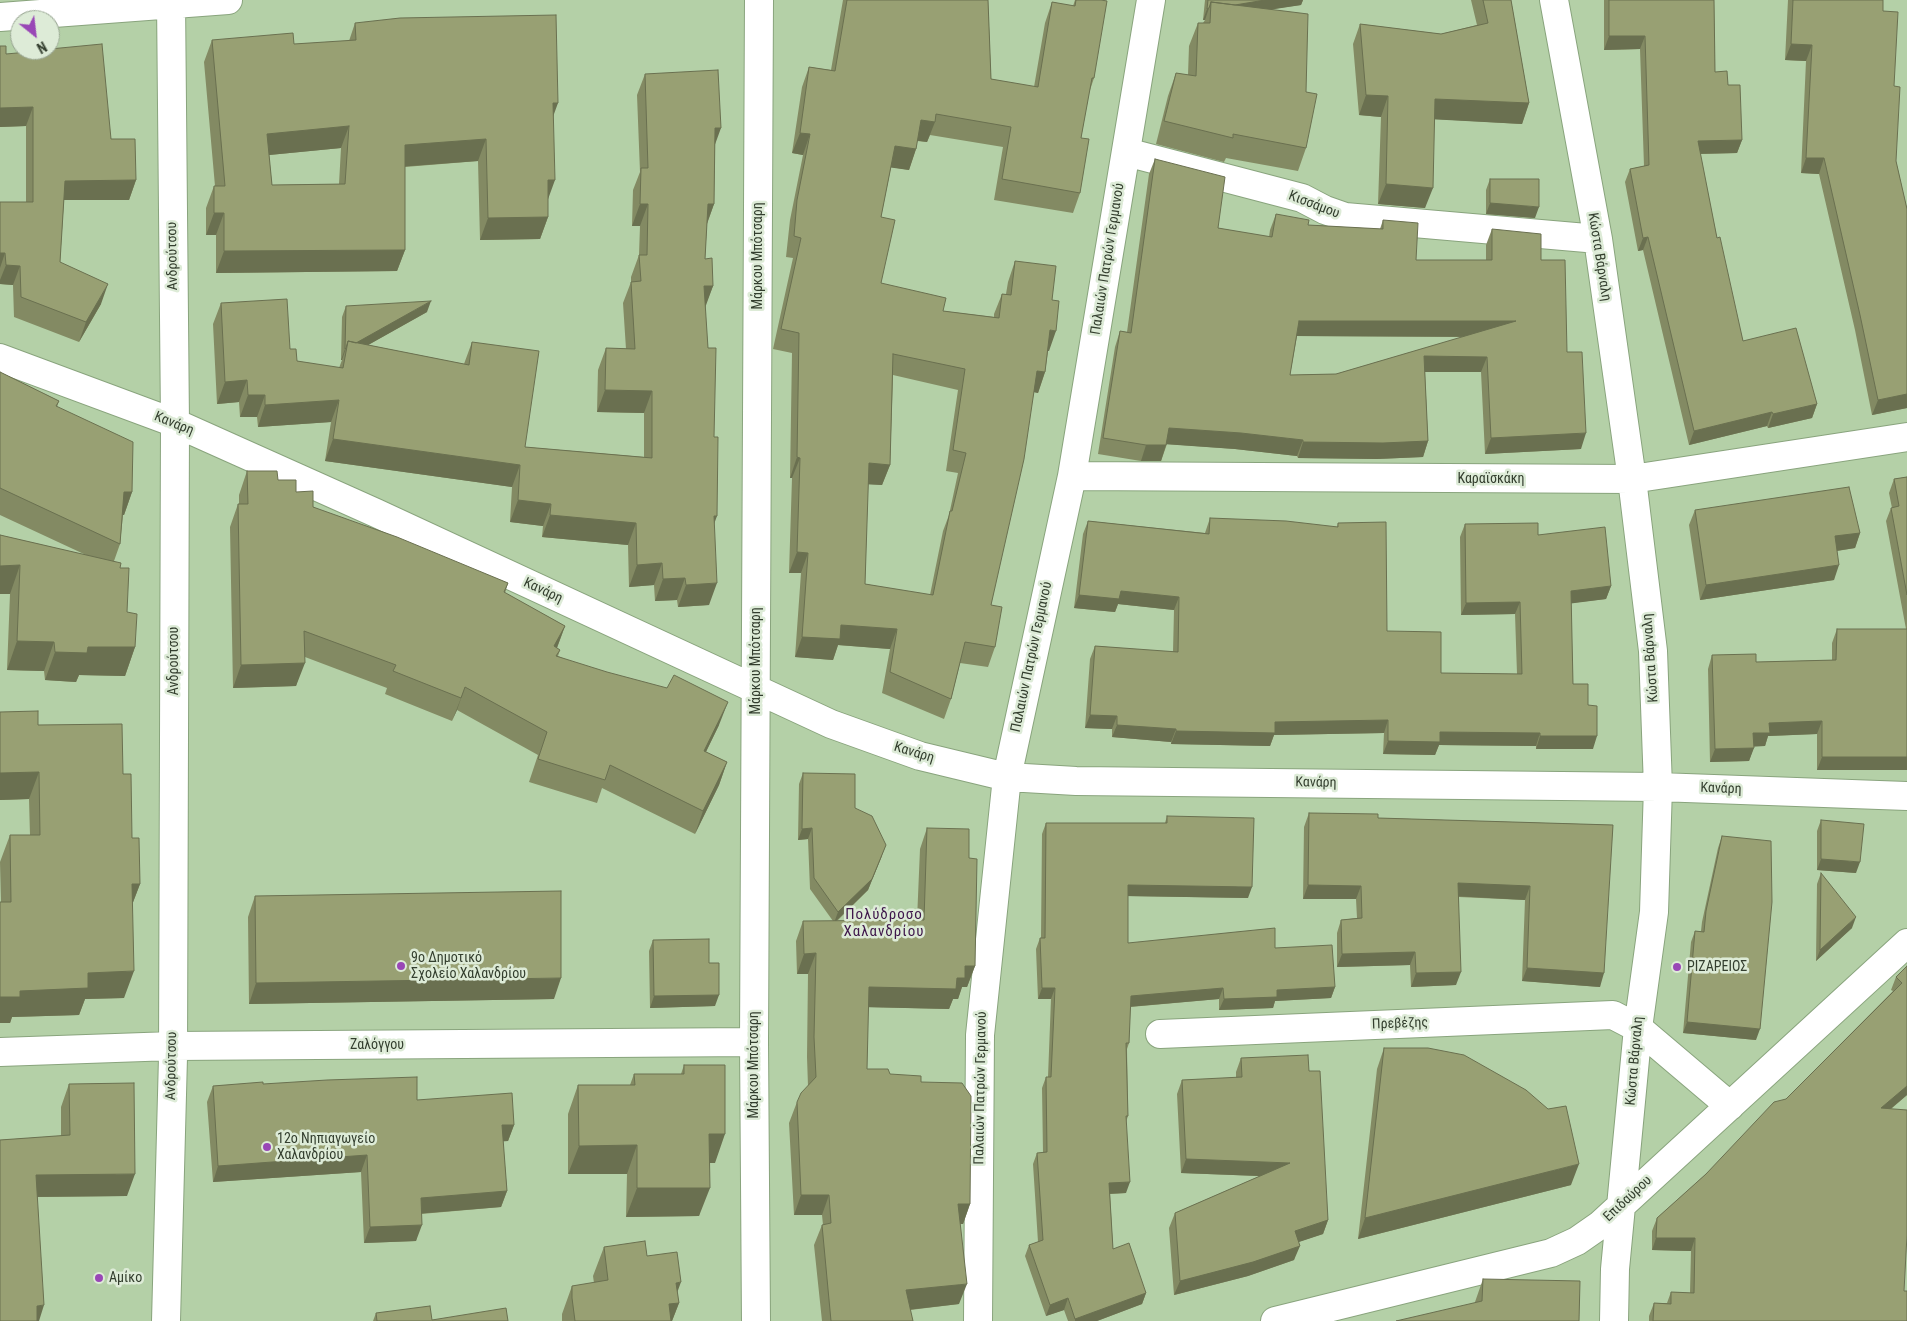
<!DOCTYPE html>
<meta charset="utf-8">
<style>
body{margin:0}
#map{position:relative;width:1907px;height:1321px;overflow:hidden;background:#b4d0a7;font-family:"Roboto Condensed",sans-serif}
canvas{display:block}
.north{position:absolute;left:10px;top:10px;width:50px;height:50px;box-sizing:border-box;background:#ddebd7;border:1px solid #99a693;border-radius:50%;rotate:151deg;font-size:14px;font-weight:700;line-height:20px;text-align:center;color:#333e2e}
.north::after{content:'';display:block;margin:auto;width:18px;height:22px;background:#9947b6;clip-path:polygon(50% 0,100% 100%,50% 72%,0 100%)}
</style>
<div id="map">
<canvas width="1907" height="1321"></canvas>
<div class="north">N</div>
</div>
<script>
const ctx = document.querySelector('canvas').getContext('2d');
ctx.lineJoin = 'round';
const shape = rows => new Path2D(rows.map(r => 'M' + r).join(''));
function trace(path, color, width, dash) { ctx.strokeStyle = color; ctx.lineWidth = width; ctx.lineCap = dash ? 'butt' : 'round'; ctx.setLineDash(dash || []); ctx.stroke(path); }
function fillPath(path, color) { ctx.fillStyle = color; ctx.fill(path, 'evenodd'); }
function label(font, color, halo, rows, align = 'center') {
  ctx.font = font + ' "Roboto Condensed",sans-serif'; ctx.lineWidth = 5; ctx.setLineDash([]); ctx.textBaseline = 'middle'; ctx.strokeStyle = halo; ctx.fillStyle = color; for (const [text, x, y, turn = 0] of rows) {
    ctx.save(); ctx.translate(x, y); ctx.rotate((+turn || 0) * Math.PI / 180); ctx.textAlign = isNaN(turn) ? turn : align; if (halo) ctx.strokeText(text, 0, 0); ctx.fillText(text, 0, 0); ctx.restore();
  }
}
const minor = shape([
 [1554,0,1598,239,1632,479,1653,651,1658,787,1654,912,1638,1028,1615,1269,1614,1321],
 [0,17,228,0],
 [1126,152,1302,198,1325,210,1345,217,1598,239],
 [0,358,175,423,376,513,831,724,920,756,1007,777,1076,781,1658,787,1907,796],
 [1072,476,1632,479,1907,437],
 [1160,1034,1613,1015,1638,1028,1730,1106],
 [0,1052,173,1046,754,1042],
 [166,1321,173,1057,174,738,175,423,171,0],
 [756,1321,754,1042,759,0],
 [978,1321,980,1035,1007,777,1072,476,1151,0],
 [1275,1321,1551,1253,1577,1241,1600,1225,1907,943]
]);
const wall = shape([
 [843,0,988,0,991,79,1034,87,1045,23,1052,2,1073,6,1075,0,1101,0,1094,78,1089,93,1081,138,1080,193,1073,213,994,200,1003,147,930,135,927,142,917,141,916,149,909,170,891,167,881,217,881,283,943,311,994,317,994,314,1002,294,1006,294,1008,282,1015,261,1052,300,1049,351,1048,351,1045,372,1038,393,1034,392,991,605,995,647,988,667,960,663,951,699,944,719,882,693,890,649,838,645,833,660,795,657,801,573,789,573,792,478,790,478,792,353,773,349,793,258,786,257,790,220,803,155,792,153,802,87,809,67,831,70],
 [893,375,958,390,946,471,958,473,949,515,943,531,930,595,865,584,868,484,882,485,890,465],
 [1205,0,1303,0,1301,5,1272,9,1306,92,1306,148,1298,171,1226,158,1224,162,1156,144,1168,96,1176,73,1188,75,1189,46,1198,23,1203,23,1205,20,1203,20],
 [1471,0,1512,0,1511,0,1529,103,1522,124,1435,119,1425,208,1378,204,1381,117,1359,115,1353,44,1360,24,1441,34,1477,25],
 [1604,0,1714,0,1715,72,1728,85,1742,140,1737,153,1700,154,1717,238,1743,341,1817,404,1812,418,1768,428,1767,426,1689,445,1643,250,1638,251,1625,182,1630,169,1644,166,1640,49,1604,50],
 [1788,0,1883,0,1883,11,1894,86,1896,161,1907,209,1907,408,1872,415,1855,330,1819,174,1801,173,1806,61,1785,60],
 [355,23,553,116,548,199,548,217,540,239,480,240,478,161,405,167,405,250,397,271,216,273,216,235,206,235,206,208,214,186,215,186,204,62,212,40,294,44,349,41],
 [341,148,339,184,272,185,269,155],
 [0,46,6,54,111,139,136,180,129,200,64,200,60,262,101,304,79,342,14,317,13,285,0,284,0,202,26,202,26,126,0,127],
 [645,74,715,144,714,204,707,224,705,259,713,286,705,306,714,437,714,525,709,605,678,607,677,600,655,601,654,585,629,587,628,545,542,537,543,526,510,522,512,487,325,461,331,422,258,427,257,417,240,417,239,402,217,404,213,324,221,303,290,349,297,361,339,368,342,360,341,360,342,317,346,306,427,312,368,345,464,364,472,342,525,447,644,457,644,413,597,412,598,370,606,348,626,349,623,303,631,282,631,277,639,255,640,226,632,226,633,190,640,172,637,95],
 [1155,159,1218,228,1269,237,1270,230,1276,214,1308,225,1380,229,1383,220,1416,260,1486,260,1486,245,1492,229,1541,260,1567,352,1581,449,1485,454,1481,372,1425,372,1428,441,1423,457,1377,459,1298,458,1297,456,1235,449,1167,444,1161,461,1141,461,1098,454,1115,347,1120,331,1127,332,1149,174],
 [1297,336,1463,337,1336,374,1290,375],
 [1490,179,1535,218,1486,214,1486,190],
 [0,372,59,401,57,407,132,492,124,515,123,515,120,544,114,561,120,568,127,612,135,647,125,676,79,675,76,682,45,680,44,671,7,670,10,594,0,594,0,535,86,555,0,515],
 [247,471,278,480,296,492,313,507,508,583,505,593,565,626,557,648,560,650,558,656,719,725,706,752,727,762,719,785,695,834,602,788,597,803,529,782,538,755,457,710,452,721,385,694,387,688,305,657,296,686,233,688,230,527,238,504,239,504,239,495],
 [1907,477,1907,770,1817,770,1817,734,1768,736,1765,746,1754,746,1749,761,1710,762,1708,669,1712,655,1756,662,1832,660,1832,643,1837,629,1906,629,1886,521,1891,508,1892,508,1889,493,1894,479],
 [1695,510,1860,533,1855,548,1837,551,1834,580,1700,600,1689,525],
 [1210,518,1337,527,1338,523,1387,631,1441,673,1517,674,1515,614,1461,615,1460,537,1465,524,1538,535,1611,586,1606,599,1571,603,1573,684,1588,705,1593,749,1536,749,1536,746,1439,745,1435,755,1383,754,1384,733,1274,735,1270,746,1171,744,1171,742,1112,737,1112,729,1085,728,1090,659,1095,646,1173,652,1174,610,1118,604,1115,612,1074,608,1083,534,1088,521,1205,533],
 [0,712,38,725,123,774,132,838,140,884,132,905,124,998,85,999,79,1015,12,1017,10,1023,0,1023,0,902,1,902,0,862,10,835,30,835,29,799,0,800],
 [803,773,855,808,882,856,868,890,837,921,917,920,920,849,927,828,969,858,975,966,967,987,962,987,958,999,953,999,949,1009,868,1007,867,1069,921,1082,970,1204,963,1224,960,1224,959,1304,910,1310,913,1321,822,1321,814,1245,822,1225,823,1225,822,1215,794,1215,789,1123,797,1102,808,1086,807,1057,808,974,797,974,796,941,803,921,833,921,810,889,808,839,798,840,799,784],
 [1309,813,1378,818,1613,825,1600,987,1522,981,1525,900,1459,897,1456,985,1411,987,1410,965,1337,967,1337,933,1341,920,1357,918,1356,899,1303,899,1304,827],
 [1167,816,1248,898,1128,896,1128,943,1275,948,1335,987,1331,998,1275,1001,1273,1008,1219,1010,1219,999,1130,1007,1129,1043,1127,1049,1128,1116,1126,1122,1126,1193,1110,1194,1113,1249,1146,1293,1142,1304,1097,1321,1068,1321,1064,1310,1046,1316,1025,1256,1029,1245,1038,1242,1033,1164,1037,1153,1043,1153,1042,1088,1046,1077,1048,1077,1051,999,1038,999,1036,949,1040,938,1041,938,1042,834,1046,823,1165,823],
 [1821,820,1856,873,1817,870,1817,831],
 [1722,836,1756,1040,1683,1033,1691,942,1695,931,1701,931,1702,922,1718,848],
 [1821,873,1852,928,1816,961,1817,884],
 [255,896,554,999,249,1004,248,917],
 [653,940,709,963,715,1006,650,1008,649,951],
 [1907,966,1907,1095,1891,1109,1904,1291,1907,1321,1649,1321,1649,1316,1654,1303,1667,1303,1671,1292,1690,1293,1691,1251,1652,1250,1652,1231,1657,1218,1706,1174,1786,1099,1893,991,1891,990,1896,977],
 [1384,1048,1571,1185,1358,1239,1377,1069],
 [1241,1058,1309,1071,1328,1220,1323,1234,1298,1242,1294,1260,1248,1276,1174,1295,1169,1228,1175,1213,1260,1176,1181,1173,1177,1094,1182,1080,1236,1078,1236,1072],
 [684,1065,715,1163,710,1163,699,1216,626,1217,627,1174,568,1174,568,1114,578,1085,630,1085,634,1074,681,1074],
 [69,1084,127,1196,37,1197,0,1140,61,1136,61,1107],
 [263,1084,417,1100,514,1125,508,1141,503,1141,507,1191,501,1207,421,1214,416,1241,364,1243,361,1172,213,1182,207,1102,213,1086],
 [604,1247,647,1256,677,1292,679,1303,672,1321,562,1321,562,1314,572,1286,594,1283,593,1276],
 [1483,1279,1579,1321,1475,1302],
 [376,1313,432,1320,508,1321,373,1321]
]);
const shadedWall = shape([
 [1265,0,1303,0,1301,5,1210,19,1211,8],
 [1209,8,1205,20,1203,20,1207,9],
 [1609,36,1645,36,1640,49,1604,50],
 [1791,44,1812,45,1806,61,1785,60],
 [1366,95,1388,96,1381,117,1359,115],
 [1435,99,1529,103,1522,124,1428,119],
 [553,103,558,103,550,125],
 [33,107,26,126,0,127,0,108],
 [921,120,935,122,927,142,913,140],
 [349,126,341,148,259,156,267,134],
 [715,128,721,128,713,150],
 [800,133,810,134,803,155,792,153],
 [486,139,478,161,397,167,405,145],
 [1742,140,1737,153,1693,154,1698,141],
 [895,146,916,149,909,170,887,167],
 [1806,158,1824,158,1819,174,1801,173],
 [136,180,129,200,58,200,65,181],
 [548,180,555,180,547,202],
 [1386,184,1433,188,1425,208,1378,204],
 [1490,203,1539,207,1535,218,1486,214],
 [640,204,648,204,640,226,632,226],
 [708,204,714,204,706,226],
 [214,213,224,213,216,235,206,235],
 [548,217,540,239,480,240,488,218],
 [1648,237,1643,250,1638,251,1643,238],
 [405,250,397,271,216,273,224,251],
 [0,253,5,253,0,268],
 [6,265,20,266,13,285,0,284,0,280],
 [108,284,101,304,79,342,86,322],
 [704,286,713,286,705,308],
 [431,301,427,312,345,358,347,348],
 [1299,321,1516,321,1510,337,1294,336],
 [1050,330,1056,331,1049,351,1043,351],
 [346,348,342,360,341,360,345,349],
 [1424,356,1487,357,1481,372,1418,372],
 [1037,371,1045,372,1038,393,1029,391],
 [247,380,239,402,217,404,225,382],
 [605,390,652,391,644,413,597,412],
 [1907,394,1907,408,1872,415,1878,400],
 [248,395,265,395,257,417,240,417],
 [339,400,331,422,258,427,265,405],
 [1817,404,1812,418,1768,428,1773,414],
 [1772,412,1767,426,1689,445,1694,431],
 [1169,428,1241,433,1303,440,1297,456,1235,449,1163,444],
 [1586,433,1581,449,1485,454,1491,438],
 [333,439,520,465,512,487,325,461],
 [1428,441,1423,457,1377,459,1298,458,1303,442],
 [1146,445,1166,445,1161,461,1141,461],
 [797,457,800,458,792,478,790,478],
 [869,463,890,465,882,485,862,484],
 [124,492,132,492,124,515,116,514],
 [518,500,551,504,543,526,510,522],
 [550,515,636,523,628,545,542,537],
 [714,516,717,516,709,538],
 [1860,533,1855,548,1829,552,1835,536],
 [797,552,808,553,801,573,789,573],
 [662,563,654,585,629,587,637,565],
 [20,565,10,594,0,594,0,566],
 [1839,565,1834,580,1700,600,1706,585],
 [685,578,677,600,655,601,663,579],
 [717,583,709,605,678,607,686,585],
 [1611,586,1606,599,1567,604,1571,591],
 [1121,591,1179,597,1174,610,1118,604,1115,612,1074,608,1079,595],
 [1520,602,1515,614,1461,615,1466,603],
 [841,625,897,629,890,649,838,645,833,660,795,657,802,637],
 [565,626,556,650,554,646],
 [17,641,54,642,44,671,7,670],
 [88,647,135,647,125,676,79,675,76,682,45,680,55,652],
 [305,663,296,686,233,688,241,665],
 [465,687,457,710,452,721,461,698],
 [728,702,719,725,695,774,704,751],
 [1090,715,1117,716,1112,729,1085,728],
 [1388,720,1384,733,1274,735,1270,746,1171,744,1176,731,1275,722],
 [1822,721,1817,734,1768,736,1765,746,1748,747,1753,733,1769,723],
 [1117,725,1176,729,1171,742,1112,737],
 [1440,732,1540,733,1536,746,1439,745,1435,755,1383,754,1388,741],
 [1540,736,1597,736,1593,749,1536,749],
 [1754,748,1749,761,1710,762,1715,749],
 [1822,757,1907,757,1907,770,1817,770],
 [727,762,719,785,695,834,703,811],
 [39,772,29,799,0,800,0,773],
 [812,828,808,839,798,840,802,829],
 [886,845,868,890,834,923,838,912],
 [1821,859,1860,862,1856,873,1817,870],
 [1458,883,1530,886,1525,900,1453,896],
 [132,884,140,884,130,910],
 [1128,885,1252,887,1248,898,1124,896],
 [1308,885,1361,886,1356,899,1303,899],
 [1856,917,1852,928,1816,961,1820,950],
 [1415,952,1410,965,1337,967,1342,954],
 [816,953,808,974,797,974,804,954],
 [965,966,975,966,967,987,962,987,958,999,953,999,949,1009,861,1007,869,987,957,978],
 [1527,968,1604,973,1600,987,1522,981],
 [134,971,124,998,85,999,79,1015,12,1017,10,1023,0,1023,0,997,20,991,88,973],
 [1461,972,1456,985,1411,987,1416,973],
 [561,978,554,999,249,1004,256,983],
 [1335,987,1331,998,1275,1001,1273,1008,1219,1010,1224,999,1277,990],
 [1042,988,1055,988,1051,999,1038,999],
 [1223,988,1219,999,1127,1007,1131,996],
 [719,995,715,1006,650,1008,654,996],
 [1687,1022,1760,1029,1756,1040,1683,1033],
 [1907,1086,1907,1095,1876,1121,1881,1108],
 [502,1125,514,1125,508,1141,496,1142],
 [709,1134,725,1134,715,1163,699,1163],
 [637,1145,627,1174,568,1174,579,1146],
 [367,1155,361,1172,213,1182,218,1166],
 [1186,1159,1290,1163,1285,1177,1181,1173],
 [1579,1164,1571,1185,1358,1239,1365,1218],
 [135,1174,127,1196,28,1197,36,1175],
 [1130,1182,1126,1193,1105,1194,1109,1183],
 [637,1188,710,1188,699,1216,626,1217],
 [507,1191,501,1207,415,1214,421,1198],
 [801,1195,829,1195,822,1215,794,1215],
 [958,1204,970,1204,963,1224,951,1224],
 [1328,1220,1323,1234,1290,1245,1295,1231],
 [422,1225,416,1241,364,1243,370,1227],
 [1656,1238,1695,1238,1691,1251,1652,1250],
 [1300,1246,1294,1260,1248,1276,1174,1295,1180,1281],
 [681,1282,673,1304,679,1303,672,1321,663,1321,676,1283],
 [967,1284,959,1304,898,1311,906,1290],
 [1146,1293,1142,1304,1097,1321,1075,1321,1075,1319],
 [1068,1298,1064,1310,1046,1316,1050,1305],
 [44,1305,39,1321,31,1321,37,1306]
]);
const building = shape([
 [847,0,988,0,991,79,1038,87,1052,2,1075,6,1076,0,1101,0,1107,1,1094,78,1092,78,1081,138,1089,139,1080,193,1002,179,1011,127,936,114,935,122,921,120,916,149,895,146,881,217,895,220,881,283,946,298,943,311,999,318,1002,294,1011,295,1015,261,1056,266,1052,300,1059,301,1056,331,1050,330,1045,372,1037,371,1024,459,991,605,1002,607,995,647,965,642,951,699,890,672,897,629,841,625,840,639,802,637,808,553,797,552,800,458,797,457,799,333,781,329,801,238,794,236,797,200,810,134,800,133,809,67,835,71,847,0],
 [893,354,965,369,953,450,966,453,952,511,950,511,933,595,865,584,869,463,890,465,893,354],
 [1208,0,1265,0,1235,5,1211,2,1209,8,1207,9,1208,0],
 [1483,0,1511,0,1529,103,1435,99,1433,188,1386,184,1388,96,1366,95,1360,24,1441,34,1488,23,1483,0],
 [1609,0,1714,0,1715,72,1727,71,1728,85,1740,85,1742,140,1698,141,1717,238,1720,237,1743,341,1796,328,1817,404,1773,414,1772,412,1694,431,1648,237,1643,238,1630,169,1649,165,1645,36,1609,36,1609,0],
 [1793,0,1883,0,1883,11,1898,12,1894,86,1900,87,1896,161,1907,209,1907,394,1878,400,1860,315,1824,158,1806,158,1812,45,1791,44,1793,0],
 [1211,2,1308,14,1306,92,1317,94,1306,148,1233,134,1233,138,1164,121,1176,73,1196,76,1198,23,1210,23,1211,2],
 [556,15,558,103,553,103,555,180,548,180,548,217,488,218,486,139,405,145,405,250,224,251,224,213,214,213,214,186,225,186,212,40,293,33,294,44,356,40,355,23,400,18,556,15],
 [349,126,345,184,272,185,267,134,349,126],
 [102,44,111,139,135,139,136,180,65,181,60,262,108,284,86,322,21,297,20,266,6,265,5,253,0,253,0,202,33,202,33,107,0,108,0,46,6,46,6,54,50,50,50,49,102,44],
 [718,70,721,128,715,128,714,204,708,204,705,259,712,258,713,286,704,286,708,348,716,348,714,437,718,437,717,516,714,516,717,583,686,585,685,578,663,579,662,563,637,565,636,523,550,515,551,504,518,500,520,465,333,439,339,400,265,405,265,395,248,395,247,380,225,382,221,303,287,299,290,349,296,349,297,361,343,368,348,341,469,365,472,342,539,351,525,447,652,458,652,391,605,390,606,348,635,349,631,282,641,281,639,255,647,255,648,204,640,204,641,168,648,168,645,74,718,70],
 [1155,159,1225,177,1218,228,1272,237,1276,214,1309,220,1308,225,1383,229,1383,220,1418,223,1416,260,1492,260,1492,229,1541,234,1541,260,1565,260,1567,352,1582,352,1586,433,1491,438,1487,357,1424,356,1428,441,1383,443,1303,442,1303,440,1241,433,1169,428,1166,445,1146,445,1103,438,1120,331,1131,333,1155,159],
 [1299,321,1516,321,1336,374,1290,375,1299,321],
 [1490,179,1539,179,1539,207,1490,203,1490,179],
 [431,301,356,343,348,341,346,348,345,349,346,306,431,301],
 [0,372,59,401,56,406,133,442,132,492,124,492,120,544,0,488,0,372],
 [247,471,277,471,278,480,296,480,296,492,313,491,313,507,397,537,508,583,504,592,565,626,554,646,560,650,556,656,607,672,667,688,674,675,728,702,704,751,727,762,703,811,610,765,605,780,538,759,547,732,465,687,461,698,393,671,396,665,304,631,305,663,241,665,238,504,248,504,247,471],
 [1907,477,1907,595,1891,508,1899,506,1894,479,1907,477],
 [1849,487,1860,533,1835,536,1839,565,1706,585,1695,510,1849,487],
 [1210,518,1286,521,1338,527,1338,523,1386,522,1387,631,1441,632,1441,673,1522,674,1520,602,1466,603,1465,524,1538,523,1538,535,1605,527,1611,586,1571,591,1573,684,1588,684,1588,705,1597,706,1597,736,1540,736,1540,733,1440,732,1440,742,1388,741,1388,720,1275,722,1275,733,1176,731,1176,729,1117,725,1117,716,1090,715,1095,646,1178,652,1179,597,1121,591,1119,599,1079,595,1088,521,1209,534,1210,518],
 [0,535,121,563,120,568,129,568,127,612,137,614,135,647,88,647,87,653,55,652,54,642,17,641,20,565,0,566,0,535],
 [1837,629,1907,629,1907,757,1822,757,1822,721,1769,723,1770,733,1753,733,1754,748,1715,749,1712,655,1756,654,1756,662,1836,660,1837,629],
 [38,711,38,725,122,724,123,774,131,774,132,838,139,838,140,884,132,884,134,971,88,973,88,988,20,991,20,997,0,997,0,902,11,902,10,835,40,835,39,772,0,773,0,712,38,711],
 [803,773,855,774,855,808,872,816,886,845,872,879,838,912,814,878,812,828,802,829,803,773],
 [1309,813,1378,814,1378,818,1613,825,1604,973,1527,968,1530,886,1458,883,1461,972,1416,973,1415,952,1342,954,1341,920,1362,918,1361,886,1308,885,1309,813],
 [1167,816,1254,818,1252,887,1128,885,1128,943,1275,928,1275,948,1332,945,1335,987,1277,990,1277,997,1224,999,1223,988,1131,996,1129,1043,1126,1043,1128,1116,1126,1116,1130,1182,1109,1183,1113,1249,1129,1243,1146,1293,1075,1319,1068,1298,1050,1305,1029,1245,1043,1240,1037,1153,1047,1152,1046,1077,1051,1077,1055,988,1042,988,1040,938,1045,938,1046,823,1167,823,1167,816],
 [1821,820,1864,824,1860,862,1821,859,1821,820],
 [927,828,969,829,969,858,977,859,975,966,965,966,965,978,957,978,956,989,869,987,867,1069,888,1069,890,1074,921,1076,921,1082,962,1083,971,1096,970,1204,958,1204,967,1284,906,1290,913,1321,831,1321,822,1225,831,1223,829,1195,801,1195,797,1102,801,1093,816,1077,814,1037,816,953,804,954,803,921,924,920,927,828],
 [1722,836,1771,841,1772,902,1760,1029,1687,1022,1695,931,1704,932,1706,911,1722,836],
 [1821,873,1856,917,1820,950,1821,873],
 [561,891,561,978,256,983,255,896,561,891],
 [709,939,709,963,719,963,719,995,654,996,653,940,709,939],
 [1907,966,1907,1086,1881,1108,1907,1110,1907,1235,1904,1291,1907,1291,1907,1321,1653,1321,1654,1303,1671,1304,1671,1292,1694,1293,1695,1238,1656,1238,1657,1218,1706,1174,1774,1102,1786,1099,1902,983,1896,977,1907,966],
 [1384,1048,1428,1048,1464,1055,1526,1090,1548,1109,1566,1106,1579,1164,1365,1218,1384,1048],
 [1308,1055,1309,1071,1320,1071,1328,1220,1295,1231,1300,1246,1253,1262,1180,1281,1175,1213,1290,1163,1186,1159,1182,1080,1242,1077,1241,1058,1308,1055],
 [684,1065,725,1065,725,1134,709,1134,710,1188,637,1188,637,1145,579,1146,578,1085,635,1085,634,1074,684,1074,684,1065],
 [417,1077,417,1100,512,1093,514,1125,502,1125,507,1191,421,1198,422,1225,370,1227,367,1155,218,1166,213,1086,263,1082,263,1084,327,1080,417,1077],
 [134,1083,135,1174,36,1175,44,1305,37,1306,37,1321,0,1321,0,1140,70,1135,69,1084,134,1083],
 [645,1241,647,1256,677,1252,681,1282,676,1283,679,1303,669,1304,671,1321,575,1321,572,1298,572,1286,608,1280,604,1247,645,1241],
 [1483,1279,1580,1281,1579,1321,1396,1321,1482,1301,1483,1279],
 [430,1306,432,1320,506,1308,508,1321,377,1321,376,1313,430,1306]
]);
const markers = [
 [401,966,5,"#9947b6"],
 [1677,967,5,"#9947b6"],
 [267,1147,5,"#9947b6"],
 [99,1278,5,"#9947b6"]
];
const streetNames = [
 ["Κισσάμου",1314,205,21],
 ["Ανδρούτσου",173,256,-91],
 ["Μάρκου Μπότσαρη",758,256,-90],
 ["Κώστα Βάρναλη",1599,257,81],
 ["Παλαιών Πατρών Γερμανού",1108,259,-81],
 ["Κανάρη",174,424,22],
 ["Καραϊσκάκη",1491,479],
 ["Κανάρη",543,591,25],
 ["Παλαιών Πατρών Γερμανού",1032,657,-78],
 ["Κώστα Βάρναλη",1651,658,-94],
 ["Ανδρούτσου",174,661,-90],
 ["Μάρκου Μπότσαρη",756,661,-90],
 ["Κανάρη",914,753,17],
 ["Κανάρη",1316,783,1],
 ["Κανάρη",1721,789,2],
 ["Πρεβέζης",1400,1024,-2],
 ["Ζαλόγγου",377,1045],
 ["Κώστα Βάρναλη",1635,1061,-85],
 ["Μάρκου Μπότσαρη",754,1065,-90],
 ["Ανδρούτσου",172,1066,-89],
 ["Παλαιών Πατρών Γερμανού",981,1088,-89],
 ["Επιδαύρου",1628,1199,-43]
];
const poiNames = [
 ["9ο Δημοτικό",411,958],
 ["Σχολείο Χαλανδρίου",411,974],
 ["ΡΙΖΑΡΕΙΟΣ",1687,967],
 ["12ο Νηπιαγωγείο",277,1139],
 ["Χαλανδρίου",277,1155],
 ["Αμίκο",109,1278]
];
const neighbourhoodNames = [
 ["Πολύδροσο",884,915],
 ["Χαλανδρίου",884,932]
];
trace(minor, '#89a47d', 30);
trace(minor, '#fff', 28);
fillPath(wall, '#838a63');
fillPath(shadedWall, '#6a7050');
fillPath(building, '#98a073');
trace(building, '#6a7050', 1);
for (const [x, y, r, color] of markers) { const dot = new Path2D(); dot.arc(x, y, r, 0, 2 * Math.PI); ctx.fillStyle = color; ctx.fill(dot); trace(dot, '#ddebd7', 2); }
label('14px', '#333e2e', '#ddebd7', streetNames);
label('14px', '#333e2e', '#ddebd7', poiNames, 'left');
ctx.letterSpacing = '1px';
label('15px', '#3e164b', '#ddebd7', neighbourhoodNames);
ctx.letterSpacing = '0px';
</script>
